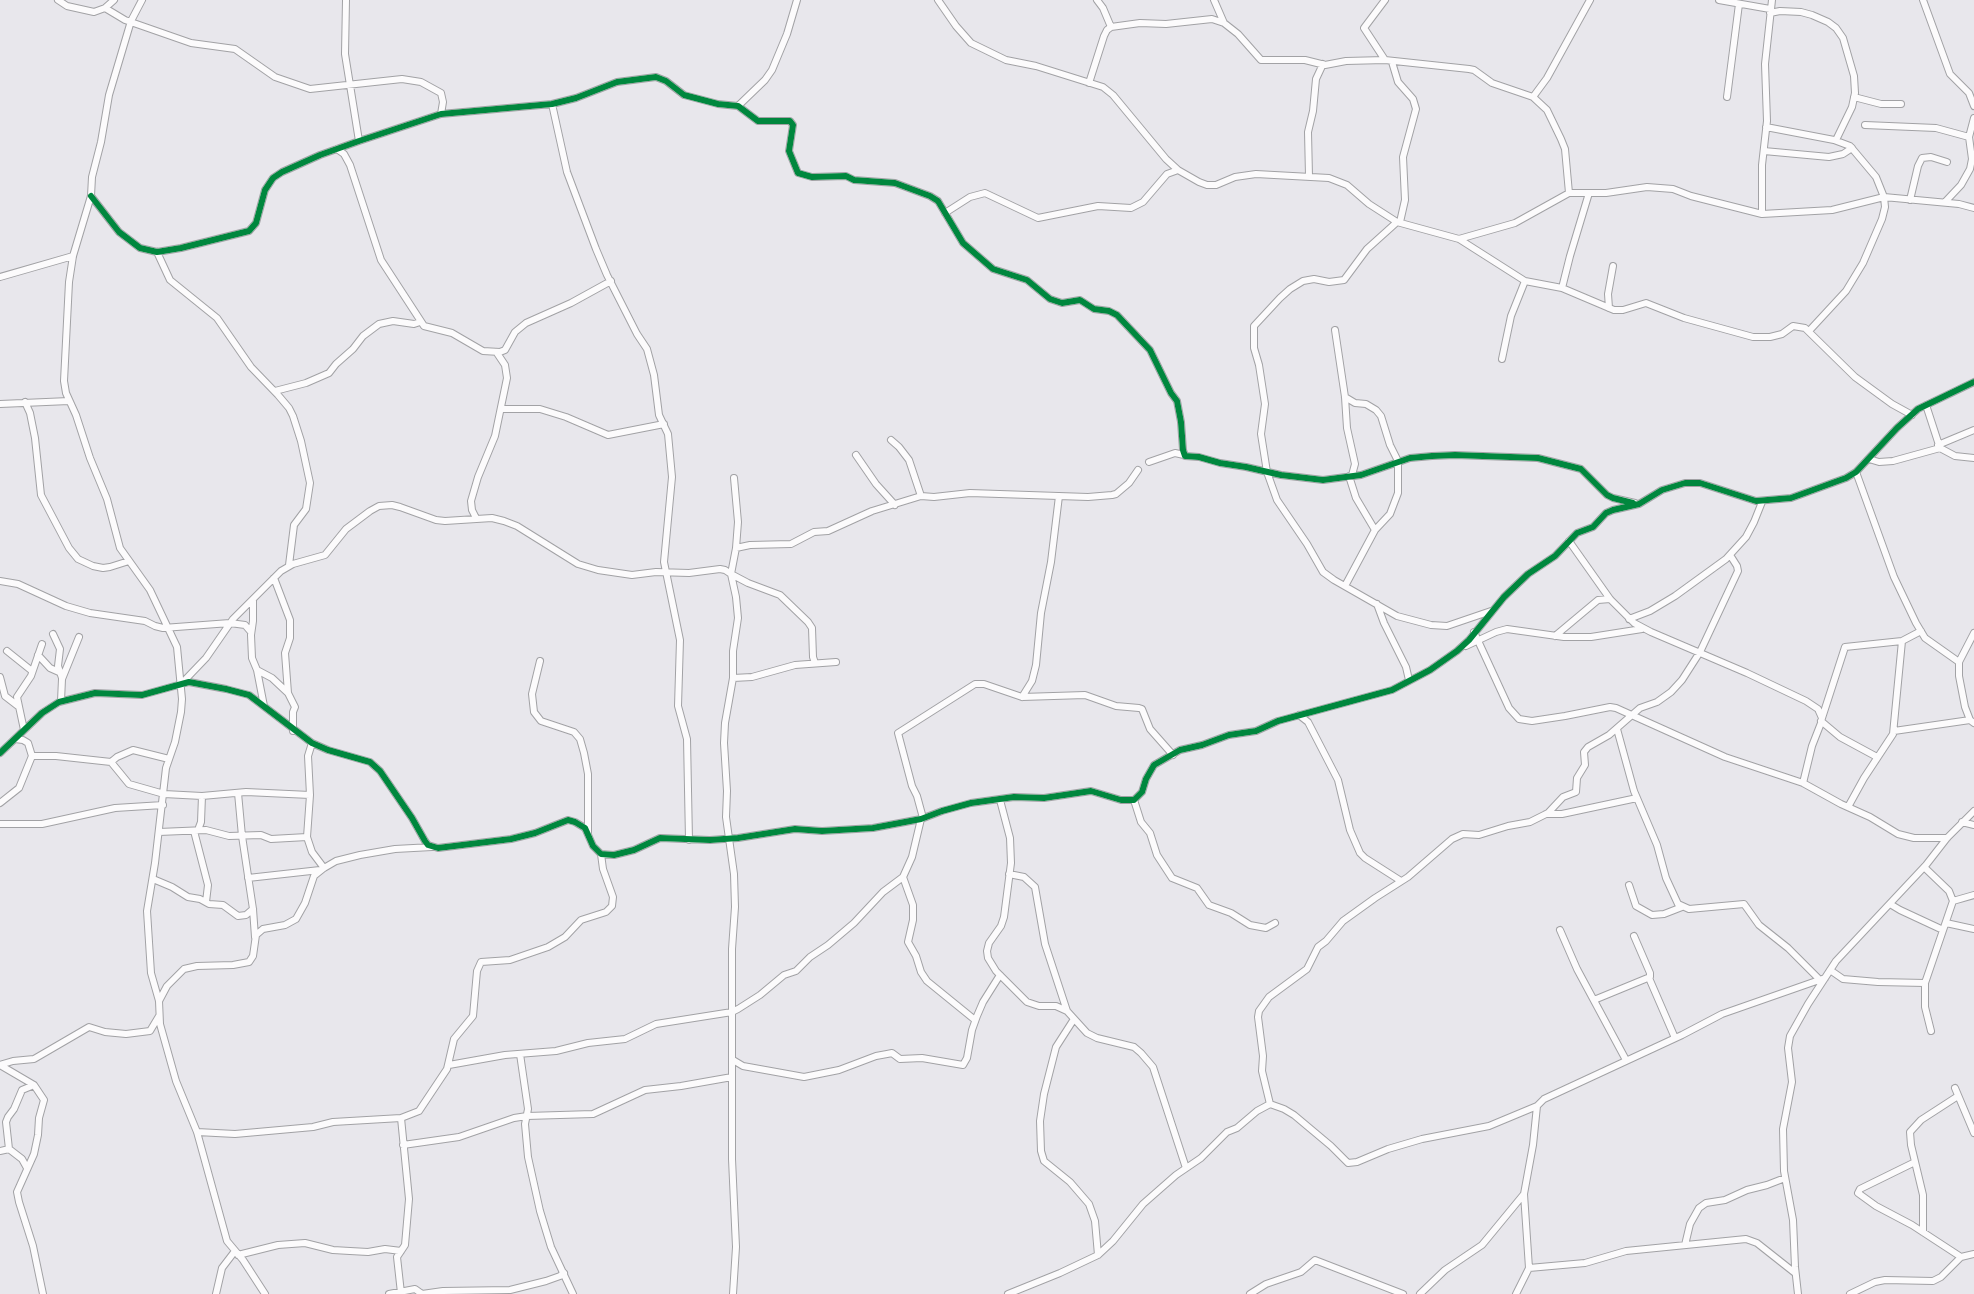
<!DOCTYPE html>
<style>
body{margin:0}
canvas{display:block;background:#e8e7ec}
</style>
<canvas width="1974" height="1294"></canvas>
<script>
const ctx = document.querySelector('canvas').getContext('2d');
ctx.lineJoin = 'round';
const shape = rows => new Path2D(rows.map(r => 'M' + r).join(''));
function trace(path, color, width, dash) { ctx.strokeStyle = color; ctx.lineWidth = width; ctx.lineCap = dash ? 'butt' : 'round'; ctx.setLineDash(dash || []); ctx.stroke(path); }
const minor = shape([
 [58,0,67,6,94,12,105,8,114,0],
 [142,0,131,21,109,95,101,142,92,177,91,196,73,256,69,282,64,381,66,393,76,415,90,458,107,499,120,548,150,590,177,647,182,699,181,712,175,742,166,768,155,863,147,911,151,973,159,1001,160,1024,176,1081,197,1132,227,1241,243,1260,265,1294],
 [346,0,345,54,359,141],
 [938,0,956,26,971,43,1006,60,1036,66,1103,87,1113,95,1166,159,1178,170,1199,182,1207,185,1216,185,1235,177,1256,174,1329,178,1347,185,1369,204,1397,222,1459,239,1525,281,1562,288,1614,310,1623,310,1646,303,1684,318,1753,337,1770,337,1782,334,1793,326,1805,328,1855,377,1892,404,1912,415],
 [1097,0,1103,8,1111,27],
 [1214,0,1224,23,1238,34,1261,60,1305,60,1325,65,1346,61,1385,60,1469,69,1474,70,1492,83,1533,97,1547,110,1561,139,1565,149,1569,193],
 [1719,0,1770,9],
 [1923,0,1950,74,1969,93,1974,106],
 [105,8,125,20,191,43,235,49,275,77,310,89,402,79,421,82,441,93,443,102,441,114],
 [1770,13,1780,11,1801,12,1812,15,1828,22,1836,28,1843,38,1854,76,1855,93,1852,107,1836,140],
 [1385,60,1364,28,1385,0],
 [1392,62,1398,82,1413,99,1416,109,1403,157,1405,200,1400,222],
 [1089,83,1104,36,1107,30,1111,27,1140,23,1166,24,1212,19,1224,23],
 [1533,97,1547,78,1590,0],
 [1727,97,1739,4],
 [1854,97,1881,104,1901,104],
 [552,104,567,172,596,249,607,275,637,334,647,349,654,375,659,415,668,434,672,477,664,562,680,640,678,706,687,739,689,840],
 [738,106,765,80,772,70,787,34,797,0],
 [1865,125,1936,128,1969,137],
 [1766,127,1834,140,1850,146,1876,177,1884,197,1885,207,1882,219,1863,263,1846,291,1809,331],
 [337,149,344,154,350,165,381,260,424,326,452,333,483,351,500,352,505,350,515,332,526,323,571,303,611,281],
 [1764,151,1829,157,1843,154,1852,148],
 [1309,176,1308,132,1313,111,1316,79,1323,64],
 [91,196,119,232,140,248,157,252,181,248,249,231,256,223,265,190,273,178,282,172,320,155,359,141,441,114,552,104,576,98,617,82,656,77,666,81,684,95,718,104,738,106,758,121,790,121,793,125,789,151,798,173,812,177,846,176,854,180,895,183,930,196,938,201,963,243,993,269,1027,280,1050,299,1062,303,1080,300,1094,309,1109,311,1117,315,1150,350,1171,393,1177,401,1181,422,1183,450,1185,456,1199,457,1220,463,1246,467,1281,475,1323,480,1361,475,1410,458,1432,456,1455,455,1538,458,1581,469,1607,495,1613,498,1635,503],
 [1910,200,1918,166,1922,158,1931,157,1947,162],
 [1945,202,1961,185,1970,169,1972,159,1969,137,1974,118],
 [945,213,970,197,985,193,1038,218,1098,206,1131,208,1143,202,1167,174,1178,170],
 [1762,214,1762,165,1767,121,1765,64,1772,0],
 [1397,222,1367,249,1344,280,1329,282,1314,279,1303,281,1290,289,1280,298,1254,326,1254,348,1259,365,1265,404,1261,434,1267,472,1277,500,1307,544,1323,572,1334,580,1397,616,1431,625,1447,626,1491,611],
 [1459,239,1515,223,1569,193,1606,193,1647,187,1673,189,1691,196,1762,214,1832,210,1884,197,1959,204,1974,208],
 [157,252,170,280,217,318,251,367,278,395,289,408,293,416,301,441,310,483,306,509,294,525,289,565],
 [0,277,73,256],
 [1562,288,1570,256,1589,193],
 [1609,308,1608,294,1613,266],
 [1335,330,1345,397,1347,428,1355,464,1352,475],
 [1502,359,1511,316,1525,281],
 [275,391,306,383,329,373,336,364,353,349,363,336,379,324,393,321,414,324,420,322],
 [1345,397,1355,403,1366,404,1376,410,1381,416,1390,445,1398,461,1398,493,1390,514,1375,530,1345,586],
 [25,402,30,413,35,438,41,495,69,548,78,559,93,566,103,568,110,567,129,561],
 [0,404,69,401],
 [1926,405,1940,448,1955,456,1974,458],
 [501,409,540,409,566,417,608,435,664,424],
 [891,440,899,447,909,460,921,496],
 [1938,445,1974,430],
 [856,455,876,484,895,505],
 [1869,459,1879,462,1893,461,1940,448],
 [1149,462,1175,453,1184,455],
 [1856,472,1894,577,1916,623,1925,638,1959,662],
 [1349,476,1356,498,1375,530],
 [734,478,738,522,736,548,731,574,748,583,780,595,808,622,812,628,813,657,815,663],
 [476,518,472,510,471,501,478,477,495,436,507,378,505,365,497,353],
 [1569,541,1610,599,1634,623,1651,632,1747,673,1806,701,1818,709,1822,718,1821,723,1812,746,1803,783],
 [736,548,750,545,791,544,814,532,828,531,872,511,921,496,934,497,970,493,1088,497,1112,495,1116,494,1129,483,1138,470],
 [274,578,290,620,290,638,285,653,288,693],
 [0,581,18,584,66,606,90,613,145,621,155,626,163,628,230,623,245,625,251,632],
 [253,601,253,621,251,635,252,658,257,670,264,706],
 [1377,604,1384,623,1406,667,1409,680],
 [1629,619,1650,611,1675,596,1726,559,1746,537,1754,522,1762,502],
 [1474,632,1509,708,1519,719,1532,721,1565,716,1610,707,1616,708,1725,757,1803,783,1841,804,1870,817,1898,834,1914,838,1947,838],
 [1974,633,1959,662,1959,676,1965,707,1970,720,1974,723],
 [53,634,60,649,58,666,62,678],
 [1555,636,1598,600,1610,599],
 [1466,646,1496,632,1507,629,1564,637,1591,637,1642,629],
 [7,651,32,671],
 [38,655,50,668,59,672],
 [540,661,532,694,534,712,541,721,574,732,580,739,584,753,588,774,588,832],
 [257,670,272,678,288,693,295,707,293,712,293,731],
 [0,677,5,696,18,706],
 [733,678,752,677,795,665,836,662],
 [183,682,206,658,233,619,281,571,293,564,325,555,346,529,370,511,379,506,392,505,400,507,436,520,445,521,492,518,504,521,517,526,578,564,598,570,632,575,656,572,689,573,720,569,725,570,731,574,736,597,738,618,733,651,733,678,725,723,724,743,727,791,726,817,734,874,735,907,732,949,732,1159,736,1247,733,1294],
 [1022,697,1032,681,1036,665,1041,613,1051,562,1059,496],
 [61,701,62,679,79,637],
 [1299,715,1308,722,1338,780,1350,830,1360,853,1365,858,1401,881],
 [1822,718,1845,647,1902,641,1921,631],
 [1821,721,1840,737,1877,757],
 [1617,729,1634,791,1657,845,1666,878,1678,904,1689,909,1744,904,1759,925,1788,948,1819,979],
 [24,730,17,697,31,676,42,644],
 [1894,731,1970,720],
 [312,743,308,756,310,795,307,837,312,852,324,868],
 [0,753,42,713,59,702,95,693,142,695,189,682,226,689,249,695,312,743,328,750,370,762,380,771,412,818,425,841,428,845,438,848,511,839,535,833,568,820,575,822,585,828,593,846,601,854,614,855,634,850,660,838,710,840,738,838,795,829,822,831,873,828,921,819,942,811,971,803,1014,797,1044,798,1091,791,1121,800,1134,800,1142,792,1146,779,1154,765,1180,750,1202,745,1229,735,1256,731,1278,721,1392,690,1430,670,1457,651,1469,640,1504,597,1528,574,1555,556,1577,533,1593,527,1606,513,1613,510,1639,504,1662,490,1685,483,1700,483,1756,501,1791,498,1846,478,1856,472,1897,428,1918,409,1974,382],
 [32,756,56,756,111,762,129,784,164,794,202,796,246,792,310,795],
 [111,762,117,757,133,750,169,759],
 [238,793,242,836,253,909,255,937],
 [1000,800,1010,838,1011,863,1004,917,1001,926,989,943,987,951,988,958,996,971,1027,1002,1039,1006,1056,1006,1067,1011],
 [1134,800,1141,822,1150,833,1157,855,1172,878,1197,888,1209,905,1231,913,1250,925,1266,928,1275,923],
 [0,803,19,788,32,756,28,743,23,740,15,739],
 [1848,807,1864,778,1893,734,1902,641],
 [1546,814,1562,814,1637,798],
 [923,818,917,796,912,786,898,733,975,684,984,684,1022,697,1085,695,1116,706,1139,708,1142,709,1150,729,1173,755],
 [1962,822,1974,825],
 [0,824,42,824,115,808,163,805],
 [198,830,201,822,202,796],
 [194,831,208,885,206,902],
 [159,832,206,830,229,836,261,835,271,839,307,837],
 [1924,867,1949,891,1953,901,1925,983,1925,1007,1931,1031],
 [1009,874,1024,877,1035,887,1045,944,1067,1011,1087,1033,1097,1038,1134,1047,1141,1053,1153,1067,1186,1168],
 [903,877,913,905,913,920,908,942,916,956,921,972,927,981,975,1020],
 [248,878,320,870],
 [153,879,172,887,188,897,200,899,209,904,223,905,238,916,246,915,253,909],
 [1629,885,1636,906,1652,915,1664,914,1682,907],
 [1953,901,1974,895],
 [1890,904,1900,910,1943,930],
 [1946,923,1974,929],
 [1560,930,1577,969,1626,1060],
 [1830,970,1843,979,1878,982,1925,983],
 [1649,978,1675,1038],
 [1594,1000,1650,977,1650,973,1634,936],
 [159,1001,167,986,184,969,197,966,233,965,249,962,253,956,256,935,263,929,285,925,296,919,305,903,314,876,324,868,336,861,360,855,395,849,432,847],
 [1074,1019,1056,1047,1044,1094,1040,1121,1041,1151,1044,1161,1070,1182,1089,1204,1095,1221,1098,1255],
 [520,1054,528,1109,525,1124,528,1157,540,1211,551,1247,573,1294],
 [733,1060,743,1066,804,1077,839,1070,876,1056,887,1054,892,1053,900,1059,922,1058,963,1065,967,1058,972,1030,977,1016,983,1002,1000,975],
 [0,1065,34,1085,44,1100,39,1118,38,1135,34,1154,17,1192,19,1202,33,1246,43,1294],
 [0,1065,13,1061,34,1059,89,1027,105,1032,126,1034,150,1031,159,1016],
 [449,1065,505,1055,556,1051,588,1043,625,1039,656,1024,732,1012,738,1009,760,995,784,975,796,971,810,957,828,945,854,923,883,892,903,877,912,857,921,819],
 [1955,1088,1974,1133],
 [1537,1106,1489,1126,1422,1139,1388,1149,1357,1162,1348,1163,1331,1146,1294,1115,1284,1109,1270,1104,1262,1071,1263,1056,1258,1017,1259,1011,1269,997,1307,969,1318,947,1326,941,1343,921,1375,898,1408,877,1452,839,1463,834,1479,835,1508,826,1530,822,1548,813,1563,797,1576,792,1577,778,1585,765,1584,752,1588,747,1609,735,1640,708,1657,702,1671,692,1682,680,1700,652,1738,571,1737,566,1730,555],
 [197,1132,235,1134,313,1127,333,1122,401,1118,419,1111,447,1069,454,1039,473,1016,477,971,481,962,510,960,548,947,565,937,581,920,606,912,612,906,613,897,603,869,601,854],
 [403,1145,459,1137,514,1118,527,1116,593,1114,645,1090,681,1086,732,1077],
 [9,1149,22,1159,27,1168],
 [0,1151,9,1149,6,1122,8,1117,14,1109,22,1090,34,1085],
 [1915,1162,1860,1189,1858,1193,1876,1206,1912,1225,1961,1257,1974,1254],
 [1923,1232,1923,1195,1911,1145,1910,1132,1921,1120,1958,1096],
 [1685,1245,1690,1224,1699,1208,1706,1203,1725,1200,1747,1190,1767,1185,1785,1178],
 [238,1255,278,1245,305,1243,333,1250,350,1251,368,1252,385,1249,401,1251],
 [1529,1268,1585,1263,1626,1251,1746,1239,1757,1243,1795,1273],
 [401,1293,397,1257,405,1245,409,1199,401,1118],
 [216,1294,222,1268,235,1251],
 [389,1294,415,1289,422,1294,443,1291,510,1290,546,1281,560,1276,564,1273],
 [1008,1294,1060,1273,1098,1255,1113,1241,1143,1204,1176,1175,1201,1158,1227,1132,1237,1128,1257,1111,1270,1104],
 [1250,1294,1266,1284,1301,1272,1315,1260,1403,1294],
 [1420,1294,1445,1270,1482,1245,1524,1194,1533,1145,1537,1106,1544,1099,1682,1035,1722,1014,1825,978],
 [1516,1294,1529,1268,1524,1194],
 [1798,1294,1795,1267,1793,1220,1784,1171,1783,1129,1792,1082,1788,1048,1790,1036,1808,1004,1836,961,1926,865,1947,838,1974,811],
 [1850,1294,1875,1282,1885,1280,1933,1281,1941,1277,1961,1257]
]);
const cycleway = shape([
 [91,196,119,232,140,248,157,252,181,248,249,231,256,223,265,190,273,178,282,172,320,155,359,141,441,114,552,104,576,98,617,82,656,77,666,81,684,95,718,104,738,106,758,121,790,121,793,125,789,151,798,173,812,177,846,176,854,180,895,183,930,196,938,201,963,243,993,269,1027,280,1050,299,1062,303,1080,300,1094,309,1109,311,1117,315,1150,350,1171,393,1177,401,1181,422,1183,450,1185,456,1199,457,1220,463,1246,467,1281,475,1323,480,1361,475,1410,458,1432,456,1455,455,1538,458,1581,469,1607,495,1613,498,1633,503],
 [0,753,42,713,59,702,95,693,142,695,189,682,226,689,249,695,312,743,328,750,370,762,380,771,412,818,425,841,428,845,438,848,511,839,535,833,568,820,575,822,585,828,593,846,601,854,614,855,634,850,660,838,710,840,738,838,795,829,822,831,873,828,921,819,942,811,971,803,1014,797,1044,798,1091,791,1121,800,1134,800,1142,792,1146,779,1154,765,1180,750,1202,745,1229,735,1256,731,1278,721,1392,690,1430,670,1457,651,1469,640,1504,597,1528,574,1555,556,1577,533,1593,527,1606,513,1613,510,1639,504,1662,490,1685,483,1700,483,1756,501,1791,498,1846,478,1856,472,1897,428,1918,409,1974,382]
]);
trace(minor, '#a2a2a5', 8);
trace(minor, '#fcfbfc', 6);
trace(cycleway, '#00873e', 6);
</script>
